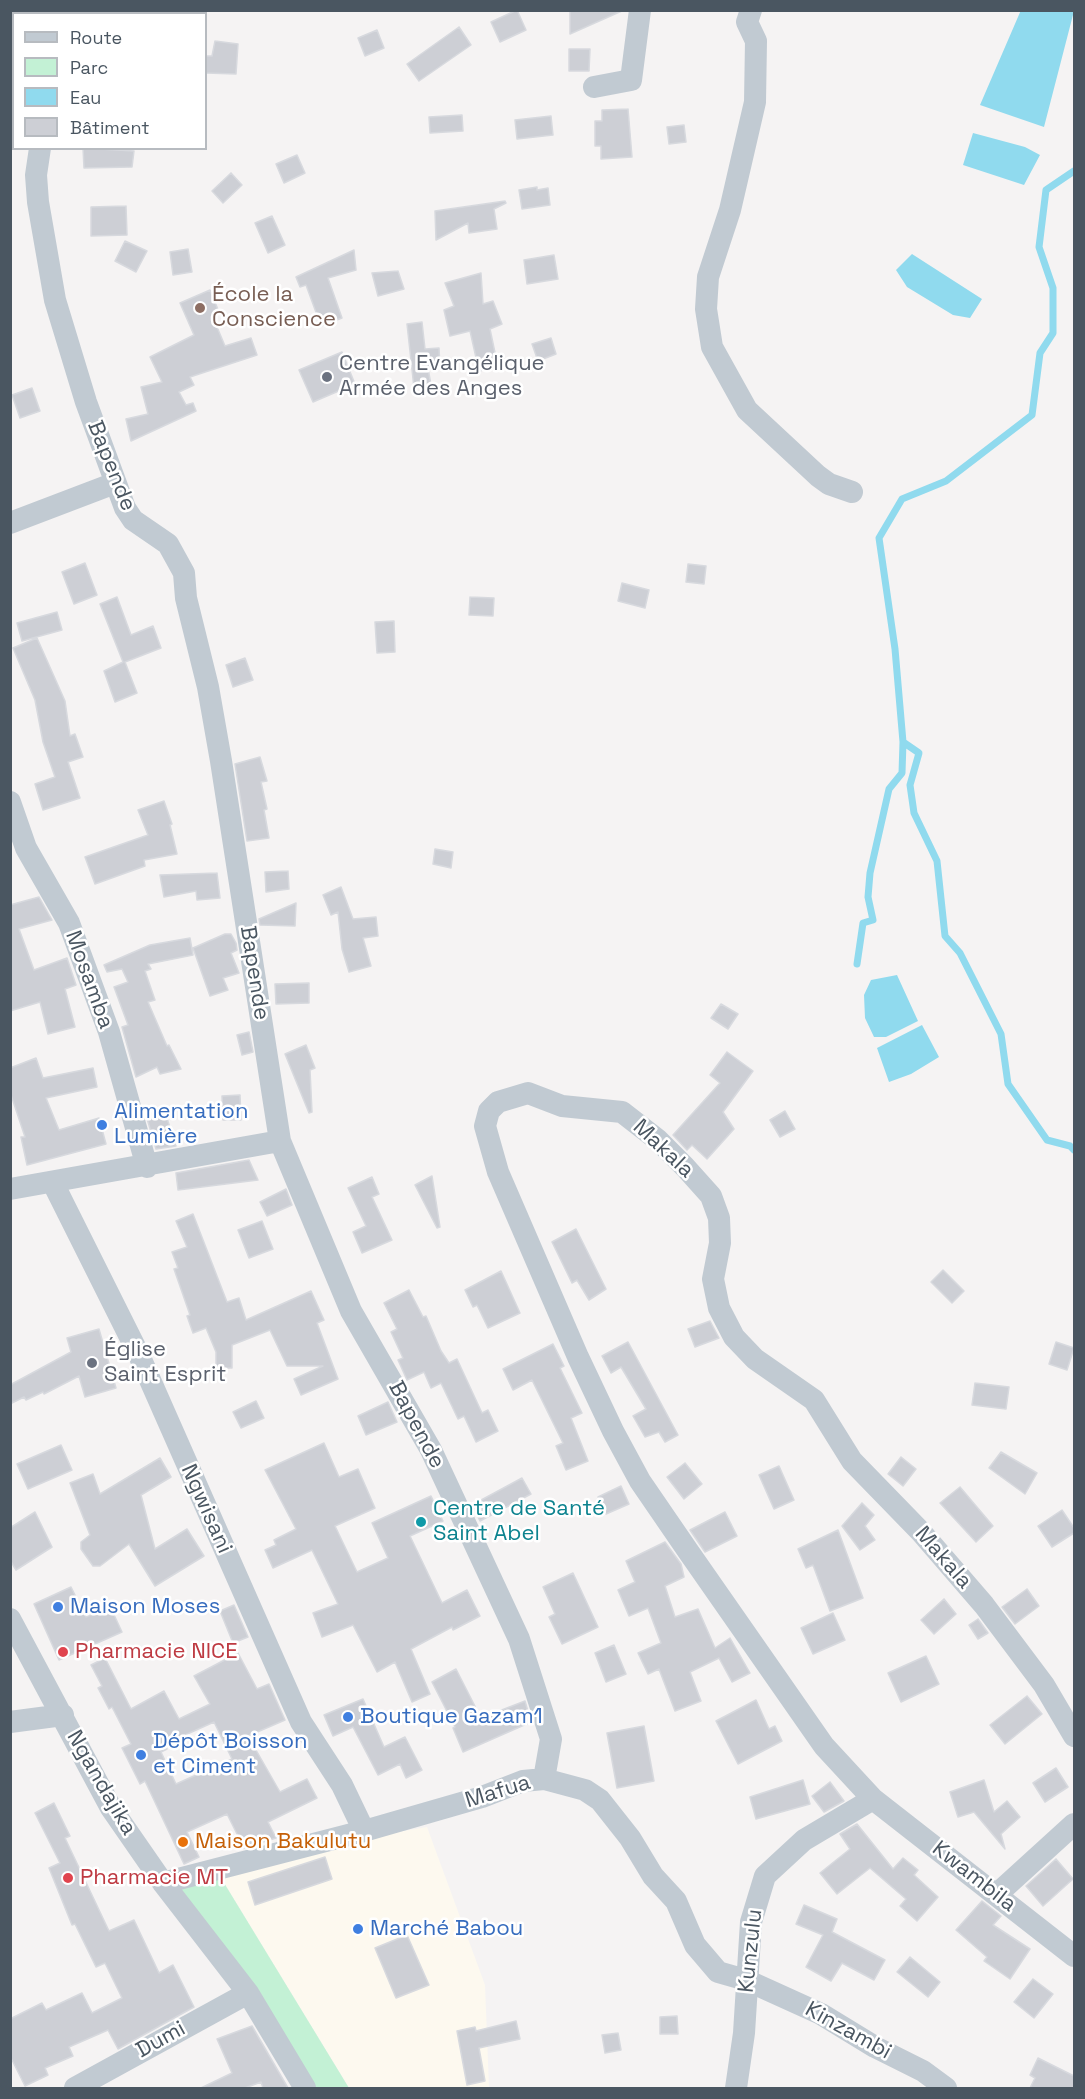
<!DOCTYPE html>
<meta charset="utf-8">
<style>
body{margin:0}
#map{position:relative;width:1085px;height:2099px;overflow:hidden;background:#f5f3f3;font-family:"Space Grotesk",sans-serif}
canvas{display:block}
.frame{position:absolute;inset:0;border:12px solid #4a5661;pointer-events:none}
.legend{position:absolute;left:12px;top:12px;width:195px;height:138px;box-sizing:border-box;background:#fff;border:2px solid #b7bbc0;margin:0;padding:8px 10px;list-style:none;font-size:18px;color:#4a5661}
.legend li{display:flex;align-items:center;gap:12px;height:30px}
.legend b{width:30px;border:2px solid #b7bbc0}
</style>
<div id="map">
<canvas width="1085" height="2099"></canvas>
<div class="frame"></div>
<ul class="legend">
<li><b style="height:8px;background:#c1cad2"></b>Route</li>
<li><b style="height:16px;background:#c3f1d5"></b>Parc</li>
<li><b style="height:16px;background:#90daee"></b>Eau</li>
<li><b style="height:16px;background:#cdcfd5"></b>Bâtiment</li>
</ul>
</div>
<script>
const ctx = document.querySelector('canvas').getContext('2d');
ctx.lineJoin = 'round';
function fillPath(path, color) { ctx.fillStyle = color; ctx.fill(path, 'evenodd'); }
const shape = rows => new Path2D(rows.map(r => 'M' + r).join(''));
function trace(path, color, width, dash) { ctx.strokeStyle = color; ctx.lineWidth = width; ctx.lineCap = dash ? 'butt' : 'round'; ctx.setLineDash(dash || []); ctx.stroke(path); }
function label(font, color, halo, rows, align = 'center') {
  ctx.font = font + ' "Space Grotesk",sans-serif'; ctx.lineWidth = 5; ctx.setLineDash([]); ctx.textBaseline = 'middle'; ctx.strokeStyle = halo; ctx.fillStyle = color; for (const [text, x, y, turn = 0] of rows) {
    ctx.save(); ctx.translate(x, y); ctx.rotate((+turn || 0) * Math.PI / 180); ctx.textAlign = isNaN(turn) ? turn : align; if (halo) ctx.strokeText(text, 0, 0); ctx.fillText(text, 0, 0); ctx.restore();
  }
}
const commercial = shape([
 [427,1827,485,1985,489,2088,349,2088,218,1873,350,1840]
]);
const green = shape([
 [218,1873,349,2088,310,2088,163,1883]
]);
const water = shape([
 [1021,10,1074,11,1044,127,980,105],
 [973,133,1025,147,1040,155,1024,185,963,165],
 [912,254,982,299,970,318,953,315,907,287,896,270],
 [897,975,918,1021,886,1037,874,1037,865,1018,864,995,871,980],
 [922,1025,939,1057,911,1074,889,1082,877,1048]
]);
const stream = shape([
 [1074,171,1046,190,1039,247,1053,288,1053,333,1040,353,1032,415,946,481,902,499,879,538,895,649,903,742,919,753,910,785,914,813,937,861,945,936,960,953,1001,1034,1008,1084,1047,1140,1070,1146,1074,1150],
 [857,964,863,923,873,920,868,897,870,873,889,789,902,773,903,742]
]);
const building = shape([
 [517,10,526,30,500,42,491,22,517,10],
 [570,10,624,10,570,34,570,10],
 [459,27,471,45,419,81,407,64,459,27],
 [377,30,384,48,365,56,358,38,377,30],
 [215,41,238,44,236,74,206,73,206,56,212,56,215,41],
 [569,49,590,49,589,71,569,71,569,49],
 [628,109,632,157,601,159,601,146,595,146,595,121,602,121,602,110,628,109],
 [462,115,463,131,430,133,429,117,462,115],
 [551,116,553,135,517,139,515,120,551,116],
 [684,125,686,142,669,144,667,127,684,125],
 [83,148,134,151,132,167,84,168,83,148],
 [297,155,305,173,284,183,276,164,297,155],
 [231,173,242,185,223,203,212,191,231,173],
 [537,187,537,190,548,188,550,205,522,209,519,190,537,187],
 [505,201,506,203,494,209,497,229,469,233,468,223,436,240,435,211,505,201],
 [126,206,127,235,91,236,91,207,126,206],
 [272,216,285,245,268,253,255,223,272,216],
 [125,241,147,251,136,272,115,261,125,241],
 [188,249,192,272,173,275,170,252,188,249],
 [354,250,356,270,328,278,342,318,321,326,306,285,300,287,296,277,354,250],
 [554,255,558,279,527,284,524,260,554,255],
 [398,271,404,289,378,296,372,273,398,271],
 [481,273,483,304,493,301,502,324,490,329,498,367,479,371,470,331,450,336,444,310,454,306,445,283,481,273],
 [210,290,219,312,212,315,225,346,251,338,257,355,190,377,194,385,179,392,186,405,193,403,196,411,131,441,126,419,148,414,141,387,162,382,150,357,194,335,180,303,210,290],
 [422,322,425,349,439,348,440,367,428,368,431,385,414,388,407,324,422,322],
 [551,338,556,354,538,361,532,344,551,338],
 [342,352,355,384,313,402,299,370,342,352],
 [32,388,40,411,20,418,12,395,32,388],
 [85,563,97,595,74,604,62,572,85,563],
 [688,564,706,566,704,584,686,582,688,564],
 [622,583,649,590,645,608,618,601,622,583],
 [117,597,131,635,153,626,161,648,125,662,137,693,115,702,104,671,123,662,100,604,117,597],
 [470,597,494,598,493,616,469,615,470,597],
 [57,612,62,630,22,641,17,623,57,612],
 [394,621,395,652,377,653,375,622,394,621],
 [37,638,65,701,70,736,75,734,83,757,68,762,80,798,43,810,35,784,55,777,43,742,35,700,13,648,37,638],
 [245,658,253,680,233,687,226,665,245,658],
 [260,757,267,781,261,782,267,809,264,810,269,838,247,841,235,764,260,757],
 [164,801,172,824,170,825,177,854,144,860,145,866,95,884,85,857,148,835,138,810,164,801],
 [435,849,453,852,451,868,433,864,435,849],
 [288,871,289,889,266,892,265,872,288,871],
 [217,873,220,898,197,900,196,891,164,897,160,875,217,873],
 [341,887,353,919,376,917,378,936,363,938,371,966,349,972,342,949,338,912,331,915,323,895,341,887],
 [39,897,52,920,19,929,34,970,67,958,76,985,65,989,75,1027,48,1034,40,1002,10,1011,10,905,39,897],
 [296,903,295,926,260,925,259,919,296,903],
 [225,934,231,934,236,943,237,950,231,953,239,973,223,978,228,990,210,996,193,948,225,934],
 [190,938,193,955,148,964,151,969,145,971,155,1000,148,1002,167,1046,169,1045,181,1069,160,1074,157,1067,136,1077,122,1027,128,1025,114,987,128,982,122,969,107,972,104,965,150,945,190,938],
 [309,983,309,1003,276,1004,275,984,309,983],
 [721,1004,738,1014,728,1029,711,1018,721,1004],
 [249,1032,253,1052,242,1055,237,1035,249,1032],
 [306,1045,315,1068,310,1070,312,1112,309,1113,285,1054,306,1045],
 [727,1052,753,1071,723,1112,734,1129,707,1159,692,1145,687,1150,673,1135,720,1083,710,1075,727,1052],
 [36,1058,43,1078,93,1068,97,1087,46,1098,59,1130,99,1118,106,1144,27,1165,21,1137,25,1137,10,1092,10,1068,36,1058],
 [240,1095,241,1120,223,1120,222,1096,240,1095],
 [164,1109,176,1146,156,1149,146,1115,164,1109],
 [785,1111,795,1129,780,1137,770,1120,785,1111],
 [249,1160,258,1180,178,1190,176,1173,249,1160],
 [432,1176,440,1227,437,1228,415,1185,432,1176],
 [372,1177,379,1194,372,1197,392,1240,362,1253,353,1232,366,1226,348,1188,372,1177],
 [286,1189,292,1205,267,1216,260,1202,286,1189],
 [193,1214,227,1302,239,1298,246,1320,311,1291,324,1320,317,1323,338,1379,301,1395,294,1379,323,1366,287,1366,270,1330,232,1345,232,1368,216,1368,216,1352,206,1328,193,1333,187,1316,190,1315,174,1269,178,1268,172,1252,187,1247,176,1221,193,1214],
 [262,1221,273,1249,249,1258,238,1230,262,1221],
 [576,1229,606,1289,589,1300,577,1280,572,1283,552,1242,576,1229],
 [943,1270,964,1291,952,1303,931,1282,943,1270],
 [501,1271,520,1313,488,1328,477,1305,473,1307,465,1290,501,1271],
 [409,1290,423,1317,426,1316,441,1351,449,1363,457,1359,482,1413,488,1410,498,1431,476,1442,464,1416,458,1419,441,1383,431,1388,424,1372,407,1380,398,1360,403,1358,391,1332,397,1329,384,1303,409,1290],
 [710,1321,719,1338,695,1347,688,1329,710,1321],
 [99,1329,116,1388,85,1397,79,1376,44,1394,43,1392,26,1400,24,1397,10,1404,10,1385,71,1352,67,1338,99,1329],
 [628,1342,678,1435,665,1442,659,1432,645,1437,633,1416,646,1409,621,1367,611,1373,602,1356,628,1342],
 [1056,1342,1074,1348,1067,1370,1049,1364,1056,1342],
 [553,1344,564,1366,560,1368,582,1413,571,1418,588,1461,566,1470,556,1446,563,1443,532,1380,513,1390,503,1369,553,1344],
 [975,1383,1009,1387,1006,1409,972,1405,975,1383],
 [256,1401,264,1418,241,1428,233,1412,256,1401],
 [388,1402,397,1422,366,1435,358,1416,388,1402],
 [324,1443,339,1477,358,1469,375,1508,335,1526,357,1572,388,1558,372,1523,431,1496,443,1521,410,1536,442,1603,467,1590,480,1616,453,1630,452,1627,411,1649,430,1694,412,1702,395,1662,377,1672,353,1625,322,1637,313,1613,338,1604,312,1550,273,1568,265,1550,276,1545,274,1540,296,1529,265,1470,324,1443],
 [61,1445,72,1470,28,1489,17,1464,61,1445],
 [1001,1452,1037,1473,1025,1494,989,1468,1001,1452],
 [901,1457,916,1469,903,1486,888,1474,901,1457],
 [160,1458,171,1477,141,1495,155,1549,187,1529,204,1556,155,1586,129,1544,100,1566,93,1566,81,1549,81,1542,90,1535,70,1483,93,1474,100,1494,160,1458],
 [685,1463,702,1484,684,1499,667,1477,685,1463],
 [779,1466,794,1500,774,1509,759,1475,779,1466],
 [522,1478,531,1494,480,1521,472,1505,522,1478],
 [621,1486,629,1504,606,1514,598,1497,621,1486],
 [960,1487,993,1526,976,1542,940,1503,960,1487],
 [862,1503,874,1515,865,1526,875,1540,860,1550,842,1526,862,1503],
 [1062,1510,1074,1528,1074,1533,1052,1547,1038,1526,1062,1510],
 [35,1512,52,1547,16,1570,10,1560,10,1528,35,1512],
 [725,1512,737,1536,705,1552,690,1530,725,1512],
 [838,1530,863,1598,830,1611,813,1565,806,1568,798,1549,838,1530],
 [665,1542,681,1564,684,1577,665,1586,675,1617,698,1609,715,1648,730,1638,750,1673,732,1682,719,1658,690,1672,701,1701,675,1711,659,1669,648,1674,638,1653,661,1643,648,1608,629,1616,618,1590,635,1582,626,1561,665,1542],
 [573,1573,598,1627,562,1644,549,1617,555,1614,543,1587,573,1573],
 [71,1587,86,1617,110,1606,122,1632,59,1660,34,1604,71,1587],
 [1027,1589,1039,1606,1015,1624,1002,1607,1027,1589],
 [944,1599,956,1614,934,1634,921,1620,944,1599],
 [234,1605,248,1637,233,1643,220,1611,234,1605],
 [833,1613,845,1640,813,1654,801,1628,833,1613],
 [978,1619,988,1633,978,1639,969,1625,978,1619],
 [614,1645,626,1674,606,1682,595,1653,614,1645],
 [238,1653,257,1689,269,1684,285,1720,248,1736,280,1792,307,1779,317,1798,268,1822,276,1838,244,1848,227,1814,187,1832,199,1857,184,1864,145,1781,140,1784,122,1748,131,1744,112,1707,109,1709,98,1688,102,1686,91,1665,105,1658,131,1709,164,1691,179,1719,210,1704,194,1676,238,1653],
 [214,1722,232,1759,176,1784,161,1752,167,1749,165,1744,214,1722],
 [926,1656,939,1684,901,1702,888,1673,926,1656],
 [456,1669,481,1718,525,1701,531,1722,463,1752,453,1728,455,1727,432,1682,456,1669],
 [1027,1696,1042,1714,1005,1744,990,1725,1027,1696],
 [363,1699,384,1747,405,1737,422,1770,406,1778,400,1764,378,1775,353,1727,333,1736,324,1715,363,1699],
 [756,1700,769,1729,775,1726,782,1741,738,1764,716,1721,756,1700],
 [644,1726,654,1781,617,1788,607,1733,644,1726],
 [1056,1768,1068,1787,1045,1802,1033,1783,1056,1768],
 [803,1780,810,1804,756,1819,750,1797,803,1780],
 [984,1780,994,1812,1007,1801,1020,1817,1001,1834,1005,1849,974,1812,958,1817,950,1792,984,1780],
 [830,1782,844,1801,824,1812,812,1796,830,1782],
 [54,1803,70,1836,65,1838,109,1931,134,1920,159,1973,173,1965,194,2007,118,2049,108,2030,69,2047,73,2056,45,2068,48,2075,25,2086,10,2056,10,2019,42,2003,46,2010,82,1993,92,2013,122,1998,105,1963,96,1967,75,1924,72,1925,49,1868,60,1863,35,1813,54,1803],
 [857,1824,893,1869,903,1858,918,1870,914,1875,938,1897,917,1921,900,1906,906,1899,870,1868,837,1894,820,1873,850,1849,840,1834,857,1824],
 [325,1857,332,1879,255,1905,248,1882,325,1857],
 [1056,1859,1073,1879,1043,1906,1026,1886,1056,1859],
 [982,1901,1001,1916,993,1925,1030,1949,1010,1979,984,1961,987,1957,956,1930,982,1901],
 [804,1905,837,1919,832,1932,885,1960,874,1980,842,1963,831,1981,806,1967,823,1935,796,1924,804,1905],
 [407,1935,429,1985,396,1998,375,1948,407,1935],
 [910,1957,940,1982,928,1997,897,1972,910,1957],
 [1033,1979,1053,1994,1034,2018,1014,2002,1033,1979],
 [677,2016,678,2034,660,2034,660,2017,677,2016],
 [516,2021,520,2039,479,2048,485,2081,467,2085,457,2031,475,2027,476,2031,516,2021],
 [252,2026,288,2088,263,2088,261,2082,245,2088,201,2088,232,2073,217,2039,252,2026],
 [618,2033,621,2050,605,2053,602,2035,618,2033],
 [1038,2058,1074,2076,1074,2088,1030,2088,1035,2078,1030,2075,1038,2058]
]);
const minor = shape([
 [51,10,51,14],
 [751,10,747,22,756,41,755,102,730,210,708,277,706,309,712,347,747,410,818,476,829,484,852,492],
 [141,14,143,10],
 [10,31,14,35],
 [594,87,631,80,640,10],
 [40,148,36,175,38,202,55,300,86,402,125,508,133,520,168,544,184,573,186,598,208,687,221,761,280,1141,351,1311,431,1450,519,1639,551,1739,544,1779],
 [10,523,115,483],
 [10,802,26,848,69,923,109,1032,147,1167],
 [53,1183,139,1355,301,1722,342,1785,364,1831],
 [10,1189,280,1141],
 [10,1619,111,1808,163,1883,248,1993,305,2088],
 [10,1722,63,1715],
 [1074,1736,1044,1685,984,1605,921,1532,852,1461,814,1400,755,1359,734,1337,719,1308,713,1279,720,1243,719,1218,711,1196,685,1167,658,1140,622,1112,562,1106,528,1093,498,1102,489,1111,485,1126,498,1172,578,1357,613,1431,640,1481,688,1551,824,1746,873,1799,1074,1956],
 [163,1883,364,1831,482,1797,523,1781,544,1779,585,1790,600,1800,630,1838,653,1876,676,1901,695,1945,718,1972,746,1980,821,2014,875,2047,923,2071,946,2088],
 [996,1895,1074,1824],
 [75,2088,248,1993],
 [736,2088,744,2033,751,1922,765,1876,804,1840,873,1799]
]);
const markers = [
 [200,308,6,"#8d6e63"],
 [327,377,6,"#6b7280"],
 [102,1125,6,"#3f7fe0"],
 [92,1363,6,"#6b7280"],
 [421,1522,6,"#0f9aa8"],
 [58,1607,6,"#3f7fe0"],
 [63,1652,6,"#e0444e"],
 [348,1717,6,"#3f7fe0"],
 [141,1755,6,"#3f7fe0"],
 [183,1842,6,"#e8710a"],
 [68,1878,6,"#e0444e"],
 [358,1929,6,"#3f7fe0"]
];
const educationNames = [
 ["École la",212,295],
 ["Conscience",212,320]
];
const worshipNames = [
 ["Centre Evangélique",339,364],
 ["Armée des Anges",339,389],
 ["Église",104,1350],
 ["Saint Esprit",104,1375]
];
const streetNames = [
 ["Bapende",111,466,68],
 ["Bapende",254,973,81],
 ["Mosamba",89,980,70],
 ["Makala",663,1149,43],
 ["Bapende",416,1425,62],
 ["Ngwisani",206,1509,66],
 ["Makala",943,1558,49],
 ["Ngandajika",101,1783,60],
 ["Mafua",498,1792,-17],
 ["Kwambila",974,1877,38],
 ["Kunzulu",751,1951,-84],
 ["Kinzambi",848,2031,29],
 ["Dumi",161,2040,-29]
];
const shopNames = [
 ["Alimentation",114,1112],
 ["Lumière",114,1137],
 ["Maison Moses",70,1607],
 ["Boutique Gazam1",360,1717],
 ["Dépôt Boisson",153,1742],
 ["et Ciment",153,1767],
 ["Marché Babou",370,1929]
];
const cultureNames = [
 ["Centre de Santé",433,1509],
 ["Saint Abel",433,1534]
];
const healthNames = [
 ["Pharmacie NICE",75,1652],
 ["Pharmacie MT",80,1878]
];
const foodNames = [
 ["Maison Bakulutu",195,1842]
];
fillPath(commercial, '#fdf9ef');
fillPath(green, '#c3f1d5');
fillPath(water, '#90daee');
trace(stream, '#90daee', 7);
fillPath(building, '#cdcfd5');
trace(building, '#d7d9de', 1.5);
trace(minor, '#c1cad2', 22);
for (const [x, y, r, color] of markers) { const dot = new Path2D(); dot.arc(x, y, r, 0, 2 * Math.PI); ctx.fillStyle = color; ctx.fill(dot); trace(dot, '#fff', 2); }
label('22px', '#785e54', '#fff', educationNames, 'left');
label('22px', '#5b616d', '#fff', worshipNames, 'left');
label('22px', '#4a5661', '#fff', streetNames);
label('22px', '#366cbe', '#fff', shopNames, 'left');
label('22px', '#0d838f', '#fff', cultureNames, 'left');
label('22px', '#be3a42', '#fff', healthNames, 'left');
label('22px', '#c56008', '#fff', foodNames, 'left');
</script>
